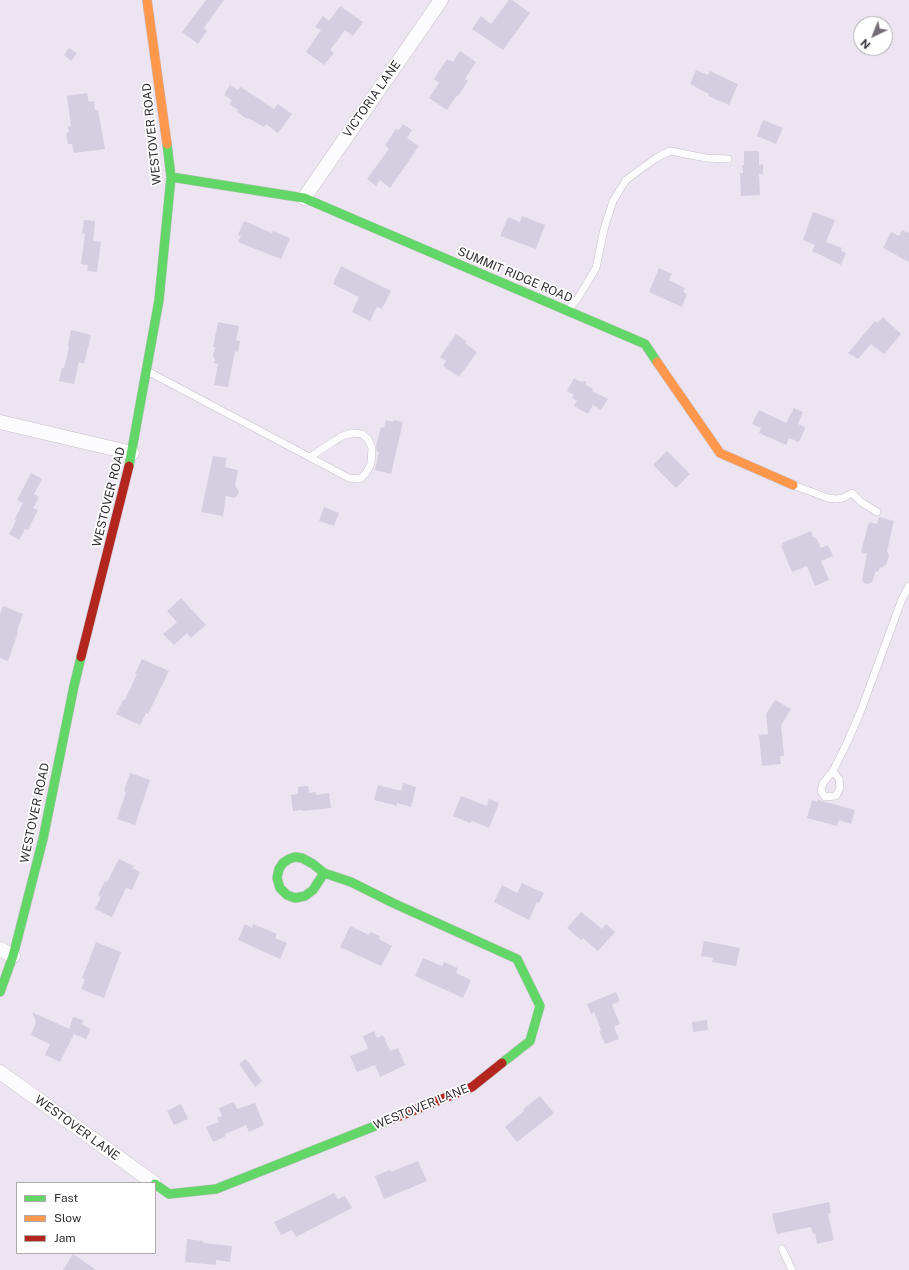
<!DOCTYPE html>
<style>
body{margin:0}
#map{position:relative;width:909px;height:1270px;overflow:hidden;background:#ece4f0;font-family:"Public Sans",sans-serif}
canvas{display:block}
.legend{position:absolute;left:16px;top:1182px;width:140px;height:72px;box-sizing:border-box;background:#fff;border:1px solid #adaaae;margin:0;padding:5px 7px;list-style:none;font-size:12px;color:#312b34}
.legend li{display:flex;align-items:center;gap:8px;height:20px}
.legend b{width:20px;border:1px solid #adaaae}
.north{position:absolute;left:853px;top:16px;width:40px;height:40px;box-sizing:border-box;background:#fff;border:1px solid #adaaae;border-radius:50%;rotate:223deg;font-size:11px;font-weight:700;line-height:16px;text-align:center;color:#312b34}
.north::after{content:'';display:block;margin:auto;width:14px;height:18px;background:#726c76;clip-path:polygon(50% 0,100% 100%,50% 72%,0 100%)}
</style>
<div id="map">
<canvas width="909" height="1270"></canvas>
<ul class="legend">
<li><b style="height:5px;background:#63d668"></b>Fast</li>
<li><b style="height:5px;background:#ff974d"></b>Slow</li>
<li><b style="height:5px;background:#b3261e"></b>Jam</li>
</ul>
<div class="north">N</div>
</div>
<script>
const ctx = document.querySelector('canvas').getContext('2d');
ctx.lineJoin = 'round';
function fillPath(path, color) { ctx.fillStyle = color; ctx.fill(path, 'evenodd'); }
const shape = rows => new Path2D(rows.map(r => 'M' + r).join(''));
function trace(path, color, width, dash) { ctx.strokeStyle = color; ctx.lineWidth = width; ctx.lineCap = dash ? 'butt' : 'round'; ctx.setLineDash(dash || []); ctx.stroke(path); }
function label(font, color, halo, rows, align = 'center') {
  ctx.font = font + ' "Public Sans",sans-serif'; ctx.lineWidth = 3.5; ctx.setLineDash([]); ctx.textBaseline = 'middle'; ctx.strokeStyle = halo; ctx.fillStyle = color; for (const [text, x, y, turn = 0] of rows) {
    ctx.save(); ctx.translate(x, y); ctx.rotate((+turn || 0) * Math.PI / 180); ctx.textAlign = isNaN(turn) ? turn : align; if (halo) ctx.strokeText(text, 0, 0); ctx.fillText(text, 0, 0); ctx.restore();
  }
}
const building = shape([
 [206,0,224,0,204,28,207,31,198,44,182,32],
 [509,0,512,0,530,13,503,50,472,29,481,16,491,24],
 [340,6,363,22,353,36,345,30,330,50,334,53,324,65,306,52,321,30,315,27,323,16,329,21],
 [69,48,77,53,71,61,64,55],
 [460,51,476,62,465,79,468,81,458,96,457,95,447,110,429,98,439,83,434,79,447,59,453,62],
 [696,70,708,75,710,71,738,84,729,105,708,96,709,94,690,84],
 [230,85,238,90,241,87,274,109,278,104,292,114,278,133,266,124,264,127,248,118,247,119,237,112,238,110,229,104,232,100,224,95],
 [87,93,89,102,94,101,95,110,98,110,105,149,74,153,72,144,68,144,66,133,69,132,68,126,71,126,67,96],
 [763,120,783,128,776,144,757,136],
 [403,124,412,130,407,138,419,146,390,188,380,180,376,186,367,179,389,149,385,145,396,129,399,130],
 [744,151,759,151,759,165,763,164,763,174,759,174,760,195,741,196,740,173,743,173,742,165,744,165],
 [813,212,835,220,826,242,842,248,841,251,846,253,841,265,812,251,815,245,803,240],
 [522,216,545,225,536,249,500,236,508,217,520,222],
 [84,220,95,221,93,241,101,242,97,272,87,271,88,265,81,264,85,234,82,233],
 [244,221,272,233,273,231,290,238,281,259,238,242,241,236,238,235],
 [902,230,909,233,909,262,883,248,891,232,899,236],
 [341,266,391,291,382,309,377,307,370,321,352,312,359,297,333,284],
 [659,268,672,274,669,280,685,288,683,292,687,294,682,307,649,292],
 [883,317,901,334,884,354,871,344,858,359,848,353,875,321,877,323],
 [218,322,239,326,236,340,240,341,238,352,235,351,228,387,214,385,218,364,214,363,215,360,213,356,215,347,213,347],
 [71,330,91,335,84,364,79,362,74,384,59,381,62,368,64,368,69,347,68,346],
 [456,334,466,341,465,343,477,352,459,377,443,366,446,361,440,357],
 [574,378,581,382,586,381,586,385,593,389,592,391,608,399,601,410,593,405,588,414,574,406,577,401,572,398,574,395,567,391],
 [794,408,803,412,798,424,805,427,804,428,805,429,799,442,789,438,786,445,759,433,761,428,752,424,759,410,786,423],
 [386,420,393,422,394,420,403,422,391,474,375,470,379,452,377,452,376,446,381,427,384,428],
 [667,451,690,474,676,488,654,466,654,464],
 [213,456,227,458,225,467,238,470,235,486,239,491,238,495,234,498,226,496,223,516,201,512],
 [31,473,42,479,34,494,39,497,33,508,38,510,28,530,25,529,19,540,9,534,17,519,14,520,23,503,17,500],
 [324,507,339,513,334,526,319,521],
 [879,517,894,521,887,551,889,556,886,565,881,568,880,567,878,572,876,571,872,582,868,584,864,583,862,580,867,554,861,552,869,522,877,524],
 [811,531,813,537,815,537,816,540,817,539,821,548,828,545,833,556,821,561,829,580,815,586,807,566,792,572,781,546,783,545,782,543],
 [181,598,206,625,191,638,187,633,174,645,163,634,177,622,167,611],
 [3,606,23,614,17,631,18,632,8,661,0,658,0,614],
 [142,659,169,671,148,714,146,713,140,725,116,714,123,700,125,700,137,674,135,674],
 [775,700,791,709,781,725,784,756,780,756,781,764,762,766,759,735,768,734,766,714],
 [130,773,150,780,135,825,117,819,126,792,124,791],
 [403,783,416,787,411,807,397,803,397,806,374,800,378,785,401,791],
 [308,786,309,793,316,792,316,795,329,793,331,808,303,811,302,810,293,811,291,795,298,794,298,787],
 [461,796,487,806,489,799,499,803,489,828,472,821,470,823,453,816],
 [812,800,817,802,818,800,855,810,851,824,839,820,837,826,807,818],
 [119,859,134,866,132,868,140,872,132,890,126,888,112,917,95,909,101,897,98,895,105,881,107,882],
 [522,883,544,893,539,903,537,902,529,920,494,902,502,885,517,893],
 [581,912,602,929,606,924,615,932,598,951,583,938,581,940,567,928],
 [245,924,252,928,253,924,277,934,275,938,287,943,280,959,238,940],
 [350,926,369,935,370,932,380,936,379,939,392,946,381,966,340,947],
 [704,941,740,948,736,966,712,962,713,958,701,956],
 [96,942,121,952,104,998,81,989,85,979,82,978],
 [423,958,442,966,444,962,458,968,456,973,471,980,463,998,415,976],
 [616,992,620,1001,612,1005,620,1024,614,1027,619,1039,605,1044,599,1031,601,1030,594,1012,591,1014,587,1004],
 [32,1012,69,1029,73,1017,83,1020,82,1024,91,1029,86,1039,74,1034,60,1062,45,1055,50,1044,31,1035,36,1022],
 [707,1020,708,1030,693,1032,692,1022],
 [374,1031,377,1038,383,1035,390,1051,398,1048,405,1065,380,1077,375,1065,357,1072,350,1056,368,1049,363,1036],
 [246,1059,262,1081,255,1087,239,1064],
 [540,1096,554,1113,517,1142,505,1127,524,1111,523,1109],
 [234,1102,237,1109,255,1103,264,1125,249,1132,246,1125,225,1134,226,1136,213,1142,206,1127,219,1122,217,1118,222,1116,219,1108],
 [181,1104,188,1119,174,1125,167,1111],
 [418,1161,427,1181,384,1199,375,1176,390,1170,391,1172],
 [334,1193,338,1199,345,1196,352,1208,296,1237,292,1230,281,1235,274,1222],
 [829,1202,831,1213,828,1214,834,1240,817,1244,815,1233,813,1234,811,1227,777,1234,772,1214],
 [187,1239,203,1241,203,1243,232,1246,230,1262,216,1260,216,1265,185,1262],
 [73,1254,96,1270,63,1270]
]);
const lane = shape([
 [569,309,578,298,596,268,604,229,613,201,626,180,656,158,670,151,706,158,728,159],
 [149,372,349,478,360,479,366,473,371,464,372,448,368,439,362,434,353,433,342,436,310,457],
 [793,485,828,498,836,499,843,498,852,493,861,502,877,512],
 [833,771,839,779,840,788,836,796,825,797,821,791,823,783,833,771,847,743,860,713,902,599,909,586],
 [782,1249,792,1270]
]);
const street = shape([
 [304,198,441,0],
 [0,422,132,453],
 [0,949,13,956],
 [0,1072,154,1183]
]);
const fast = shape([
 [171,177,304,198,645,344,657,362],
 [129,466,159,300,171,177,167,144],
 [324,873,313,890,305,896,295,898,287,895,280,888,277,878,279,869,283,863,289,859,295,857,302,858,313,864,324,873,351,882,393,903,517,959,540,1006,530,1041,502,1063],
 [0,992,13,956,43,839,74,686,81,657],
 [155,1184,169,1194,216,1189,390,1120]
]);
const slow = shape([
 [147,0,167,144],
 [657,362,720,453,793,485]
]);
const jam = shape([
 [81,657,129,466],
 [390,1120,472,1087,502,1063]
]);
const streetNames = [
 ["VICTORIA LANE",372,99,-55],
 ["WESTOVER ROAD",152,134,-96],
 ["SUMMIT RIDGE ROAD",515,275,23],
 ["WESTOVER ROAD",109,497,-76],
 ["WESTOVER ROAD",35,813,-78],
 ["WESTOVER LANE",421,1107,-22],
 ["WESTOVER LANE",77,1128,36]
];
fillPath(building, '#d5cee0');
trace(lane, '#c7c0ca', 8);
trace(street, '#c7c0ca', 15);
trace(fast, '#c7c0ca', 10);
trace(slow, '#c7c0ca', 10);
trace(jam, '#c7c0ca', 10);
trace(lane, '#fcfbfd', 7);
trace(street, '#fcfbfd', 14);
trace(fast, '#63d668', 9);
trace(slow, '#ff974d', 9);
trace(jam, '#b3261e', 9);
label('12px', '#312b34', '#fff', streetNames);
</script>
